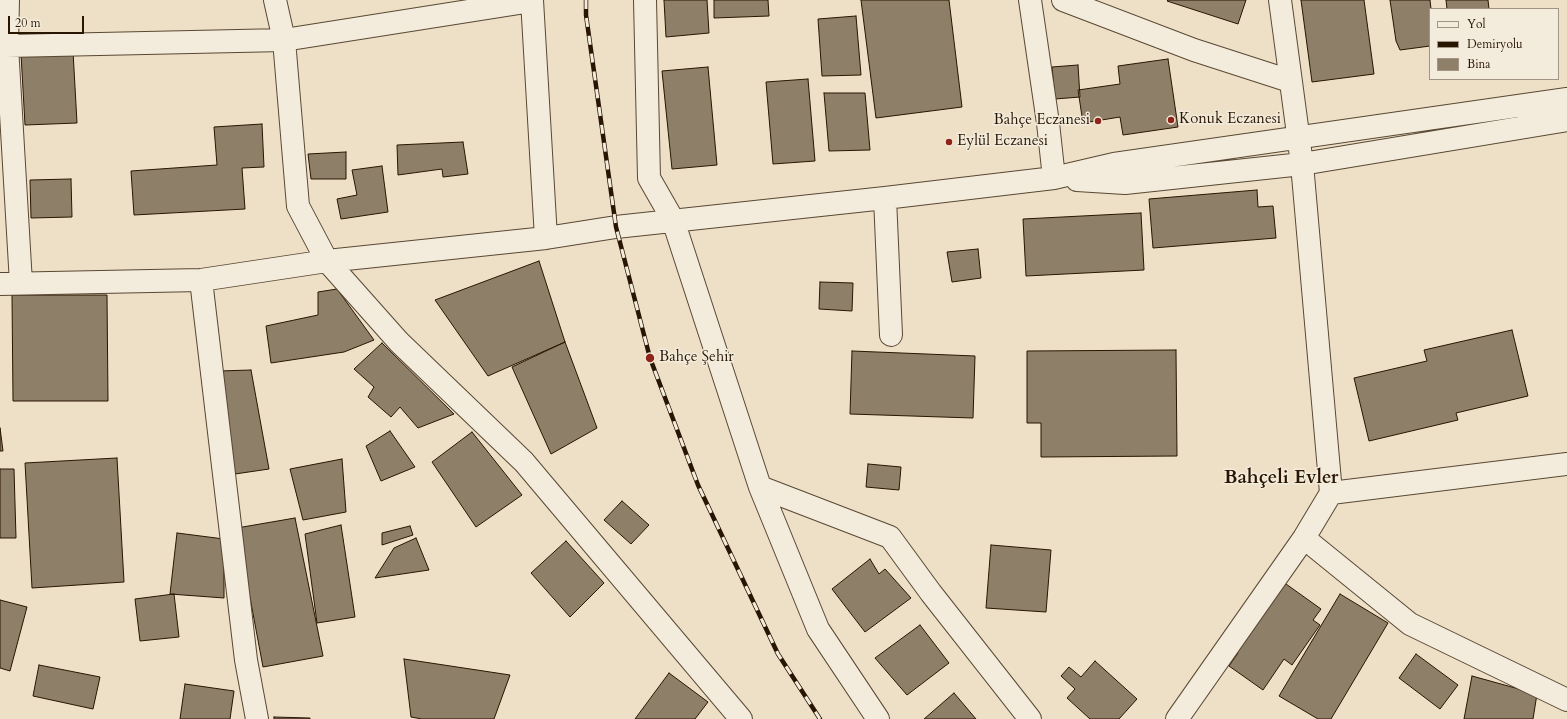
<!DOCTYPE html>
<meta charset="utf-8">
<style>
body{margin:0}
#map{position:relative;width:1567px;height:719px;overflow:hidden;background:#ede0c7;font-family:Cardo,serif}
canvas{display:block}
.legend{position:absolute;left:1429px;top:8px;width:130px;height:72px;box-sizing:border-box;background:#f3ebdb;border:1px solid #a29584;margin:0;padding:5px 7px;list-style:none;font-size:12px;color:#281502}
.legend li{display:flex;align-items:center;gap:8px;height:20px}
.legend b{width:20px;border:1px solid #a29584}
.scale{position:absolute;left:8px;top:16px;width:76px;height:18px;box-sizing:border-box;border:2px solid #281502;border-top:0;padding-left:5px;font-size:12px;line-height:14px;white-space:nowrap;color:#281502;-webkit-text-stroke:3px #f3ebdb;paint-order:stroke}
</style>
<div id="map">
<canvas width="1567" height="719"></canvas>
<ul class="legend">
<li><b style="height:5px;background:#f3ebdb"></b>Yol</li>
<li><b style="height:5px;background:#281502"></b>Demiryolu</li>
<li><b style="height:11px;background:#8e7f68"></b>Bina</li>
</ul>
<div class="scale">20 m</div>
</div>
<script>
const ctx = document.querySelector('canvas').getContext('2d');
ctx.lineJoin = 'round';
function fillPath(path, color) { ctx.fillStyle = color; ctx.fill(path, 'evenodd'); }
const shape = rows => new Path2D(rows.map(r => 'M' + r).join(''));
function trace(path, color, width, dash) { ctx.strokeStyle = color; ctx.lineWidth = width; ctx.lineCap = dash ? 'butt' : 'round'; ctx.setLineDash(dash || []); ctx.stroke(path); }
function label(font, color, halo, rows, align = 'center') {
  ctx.font = font + ' Cardo,serif'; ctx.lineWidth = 3; ctx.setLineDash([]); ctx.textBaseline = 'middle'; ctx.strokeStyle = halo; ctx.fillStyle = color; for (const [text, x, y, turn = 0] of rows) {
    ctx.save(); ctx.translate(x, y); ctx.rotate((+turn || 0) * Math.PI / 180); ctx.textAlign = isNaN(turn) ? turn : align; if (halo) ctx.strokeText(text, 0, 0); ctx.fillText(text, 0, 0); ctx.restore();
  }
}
const building = shape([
 [664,0,707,0,709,33,666,37,664,0],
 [714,0,768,0,769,16,714,18,714,0],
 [861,0,949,0,962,107,876,118,861,0],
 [1168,0,1246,0,1238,24,1167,1,1168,0],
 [1301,0,1364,0,1374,74,1312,82,1301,0],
 [1390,0,1430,0,1431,9,1430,9,1430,46,1400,50,1396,41,1390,0],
 [1446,0,1488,0,1489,9,1447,9,1446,0],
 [856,16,861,75,822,76,818,19,856,16],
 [73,51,77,123,25,125,21,54,73,51],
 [1168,59,1178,127,1123,135,1120,117,1083,123,1078,90,1120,84,1118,66,1168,59],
 [1078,65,1080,97,1055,99,1052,67,1078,65],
 [708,67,717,165,672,169,662,71,708,67],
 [808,79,815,161,773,164,766,82,808,79],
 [824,93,865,93,870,150,829,151,824,93],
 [262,124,264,167,242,168,245,209,134,215,131,171,217,165,214,127,262,124],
 [463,142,468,174,443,177,442,169,398,175,397,145,463,142],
 [346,152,346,179,311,179,308,154,346,152],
 [382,166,388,212,341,219,337,199,357,195,352,170,382,166],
 [71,179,72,217,31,218,30,180,71,179],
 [1257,190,1258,207,1273,206,1276,238,1153,248,1149,199,1257,190],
 [1141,213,1144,270,1026,276,1023,219,1141,213],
 [978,249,981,278,952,282,947,252,978,249],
 [539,261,565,342,488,376,435,300,539,261],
 [820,282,853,283,852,311,819,309,820,282],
 [337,289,374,340,344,352,271,363,266,326,318,315,318,292,337,289],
 [12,295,107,295,108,401,13,401,12,295],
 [1512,330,1528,396,1456,413,1458,420,1369,441,1354,378,1427,361,1424,350,1512,330],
 [565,342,597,428,551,454,512,367,565,342],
 [382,343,454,414,418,428,400,407,391,417,368,397,374,387,354,369,382,343],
 [1176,350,1177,456,1041,457,1041,423,1027,423,1027,351,1176,350],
 [852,351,975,356,973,418,850,414,852,351],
 [251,370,269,469,235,474,219,371,251,370],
 [0,428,3,451,0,451,0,428],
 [390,431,415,467,381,481,366,446,390,431],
 [472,432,522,495,476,527,432,462,472,432],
 [117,458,124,582,32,588,25,463,117,458],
 [342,459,346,512,303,520,290,469,342,459],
 [868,464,901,467,899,490,866,487,868,464],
 [0,469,14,469,16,538,0,538,0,469],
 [622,501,649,525,631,544,604,520,622,501],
 [295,518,323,656,263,667,237,528,295,518],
 [341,525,355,617,317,623,305,534,341,525],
 [410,526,413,535,382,545,382,533,410,526],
 [177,533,224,539,224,598,170,594,177,533],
 [416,538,429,570,375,578,394,548,416,538],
 [566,541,604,583,570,617,531,573,566,541],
 [991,545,1051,550,1046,612,986,608,991,545],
 [870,559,879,574,885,569,911,598,865,632,832,589,870,559],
 [1279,579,1321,609,1313,620,1320,625,1292,665,1284,659,1263,690,1229,666,1238,653,1230,648,1279,579],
 [174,594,179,637,140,641,135,599,174,594],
 [1340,594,1388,623,1331,719,1318,719,1279,696,1340,594],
 [0,600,27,607,10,671,0,668,0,600],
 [920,625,949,663,907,695,875,658,920,625],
 [1416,654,1458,685,1440,709,1399,678,1416,654],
 [404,659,510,675,494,719,422,719,411,717,404,659],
 [1095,661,1137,699,1119,719,1090,719,1067,698,1075,689,1061,676,1069,667,1081,677,1095,661],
 [39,665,100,677,93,709,33,696,39,665],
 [669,673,708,702,695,719,635,719,669,673],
 [1472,676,1537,694,1533,719,1464,719,1472,676],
 [185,684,234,691,230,719,180,719,185,684],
 [954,693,976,719,924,719,954,693],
 [274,717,310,718,310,719,274,719,274,717]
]);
const minor = shape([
 [8,0,7,46,21,283],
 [275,0,284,40,298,206,327,261,399,342,524,462,741,719],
 [532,0,546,238],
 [645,0,649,178,673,220,760,487],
 [1030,0,1048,123,1054,178],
 [1063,0,1194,50,1290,81],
 [0,45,7,46,284,40,532,1],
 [1077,180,1125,183,1302,164,1567,120],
 [885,198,891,335],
 [201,280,246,660,257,719],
 [0,284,201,280,327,261,546,238,616,227,885,198,1054,178,1114,164,1567,99],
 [1331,493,1567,464],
 [1304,538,1410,624,1567,700],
 [878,719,818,629,760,487,890,537,931,593,1030,719],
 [1177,719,1304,538,1331,493,1302,164,1280,0]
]);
const rail = shape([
 [586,0,586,15,616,227,650,358,698,485,778,654,820,719]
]);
const markers = [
 [1171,120,4,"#8f2418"],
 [1098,121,4,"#8f2418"],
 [949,142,4,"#8f2418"],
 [650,358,5,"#8f2418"]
];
const poiNames = [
 ["Konuk Eczanesi",1179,120],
 ["Bahçe Eczanesi",1090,121,"right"],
 ["Eylül Eczanesi",957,142],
 ["Bahçe Şehir",659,358]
];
const districtNames = [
 ["Bahçeli Evler",1281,479]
];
fillPath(building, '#8e7f68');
trace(building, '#281502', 1);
trace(minor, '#594833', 24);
trace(minor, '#f3ebdb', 22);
trace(rail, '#281502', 4.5);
trace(rail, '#f3ebdb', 3, [9]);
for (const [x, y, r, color] of markers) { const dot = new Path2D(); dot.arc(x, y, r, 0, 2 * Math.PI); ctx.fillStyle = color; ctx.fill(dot); trace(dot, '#f3ebdb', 1.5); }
label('15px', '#281502', '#f3ebdb', poiNames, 'left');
label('bold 19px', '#281502', '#f3ebdb', districtNames);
</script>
